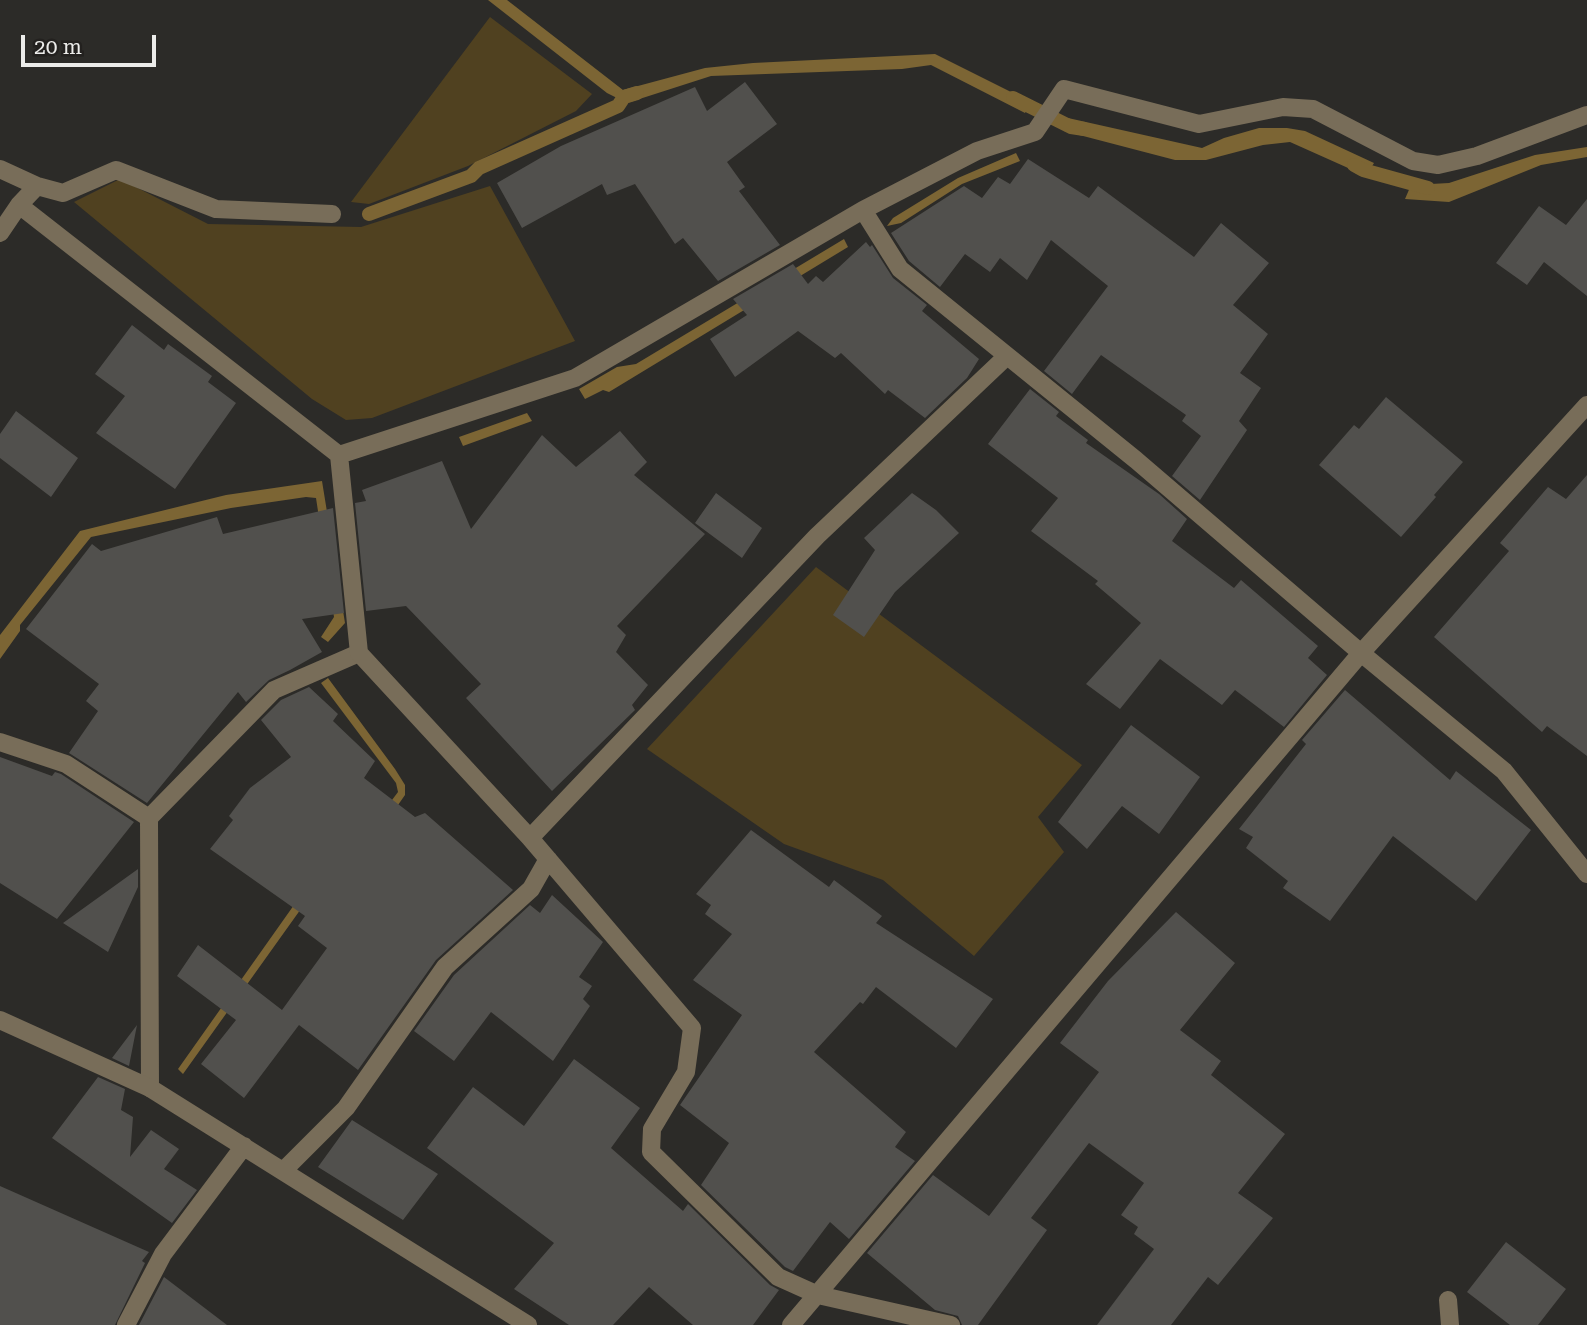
<!DOCTYPE html>
<style>
body{margin:0}
#map{position:relative;width:1587px;height:1325px;overflow:hidden;background:#2c2b28;font-family:"Roboto Serif",serif}
canvas{display:block}
.scale{position:absolute;left:21px;top:35px;width:135px;height:32px;box-sizing:border-box;border:4px solid #ececea;border-top:0;padding-left:9px;font-size:21px;line-height:24px;white-space:nowrap;color:#ececea;-webkit-text-stroke:5px #23211f;paint-order:stroke}
</style>
<div id="map">
<canvas width="1587" height="1325"></canvas>
<div class="scale">20 m</div>
</div>
<script>
const ctx = document.querySelector('canvas').getContext('2d');
ctx.lineJoin = 'round';
function fillPath(path, color) { ctx.fillStyle = color; ctx.fill(path, 'evenodd'); }
const shape = rows => new Path2D(rows.map(r => 'M' + r).join(''));
function trace(path, color, width, dash) { ctx.strokeStyle = color; ctx.lineWidth = width; ctx.lineCap = dash ? 'butt' : 'round'; ctx.setLineDash(dash || []); ctx.stroke(path); }
const green = shape([
 [490,17,592,94,576,111,468,166,369,204,351,202],
 [120,179,208,224,361,227,490,186,575,341,372,418,346,420,312,399,74,202],
 [816,567,1082,765,1038,817,1064,852,974,956,883,880,784,844,647,749]
]);
const water = shape([
 [488,0,507,0,623,90,705,68,753,63,935,54,1031,102,1025,113,931,65,902,69,711,76,627,103,607,93],
 [1068,118,1202,148,1224,138,1259,128,1287,128,1305,131,1374,163,1366,176,1290,142,1263,145,1206,160,1175,160,1064,131],
 [1587,147,1587,157,1541,165,1449,202,1405,199,1414,178,1431,184,1449,183,1535,155],
 [1016,153,1020,161,962,184,901,223,887,226,893,218,958,178],
 [844,239,848,247,609,392,603,390,585,399,579,389,617,367,636,364],
 [527,413,532,421,463,446,459,437],
 [322,481,345,623,328,642,321,637,334,617,316,498,306,497,231,508,91,537,20,625,20,631,0,659,0,635,80,531,226,495],
 [328,678,395,769,405,785,405,795,398,805,343,850,183,1074,178,1069,335,847,392,800,398,792,396,783,321,683]
]);
const stream = shape([
 [1013,98,1071,127,1084,129],
 [1354,165,1363,170,1428,188],
 [369,214,471,176,479,168,618,106,624,97,637,93]
]);
const building = shape([
 [745,82,777,124,727,162,745,187,739,191,780,245,718,281,683,238,675,244,635,184,607,195,602,184,522,228,497,183,561,146,695,87,707,111],
 [1028,159,1089,198,1098,186,1194,257,1221,223,1269,263,1233,305,1268,334,1240,373,1261,388,1239,421,1247,430,1200,500,1172,476,1201,436,1182,421,1186,415,1101,355,1072,394,1044,371,1108,286,1051,240,1027,280,1000,258,990,272,965,254,940,287,909,261,891,233,964,186,982,198,998,177,1010,184],
 [1587,199,1587,296,1544,262,1527,285,1496,263,1539,206,1566,225],
 [866,242,870,247,872,245,893,278,927,305,922,311,979,359,967,378,925,418,888,390,885,394,841,353,835,358,798,331,735,377,710,339,747,315,733,299,793,264,808,284,816,276,823,282],
 [132,325,164,350,168,344,212,376,208,382,236,403,175,489,96,433,125,396,95,374],
 [1030,389,1059,412,1056,416,1088,440,1086,443,1159,494,1187,519,1172,541,1234,588,1241,580,1318,646,1308,658,1327,675,1284,727,1235,690,1222,705,1160,659,1120,709,1086,684,1141,623,1095,584,1098,581,1031,531,1058,498,988,444],
 [1386,397,1463,462,1434,495,1436,497,1401,537,1319,465,1354,425,1359,429],
 [16,411,78,458,51,497,0,458,0,434],
 [620,431,647,462,634,475,705,534,617,626,626,635,616,652,648,685,632,705,635,710,552,791,466,698,481,684,406,606,366,611,355,503,366,501,362,490,442,461,471,529,542,435,576,467],
 [1587,475,1587,756,1547,726,1542,732,1434,637,1509,551,1500,543,1548,487,1566,499],
 [716,493,762,528,742,558,695,523],
 [912,493,936,510,959,533,895,592,864,637,833,615,875,550,864,538],
 [333,508,344,613,302,619,322,652,290,670,269,680,246,702,238,692,147,803,69,753,98,711,86,701,99,684,26,629,92,544,101,551,217,517,223,534],
 [309,687,338,714,333,721,375,761,364,778,415,817,425,813,513,890,436,960,358,1070,299,1025,244,1098,201,1064,236,1020,177,976,198,945,282,1010,327,948,298,926,305,916,210,849,233,820,229,816,250,788,291,757,261,720,281,700],
 [1345,690,1450,780,1456,771,1531,830,1476,901,1393,836,1330,921,1283,888,1288,881,1246,848,1253,837,1239,829,1306,744,1302,740],
 [1131,725,1200,777,1159,834,1122,806,1087,849,1058,822],
 [0,757,52,776,55,772,61,774,134,822,57,919,0,883],
 [751,830,829,887,834,880,882,916,876,923,993,999,956,1048,876,987,863,1004,860,1002,814,1052,906,1132,895,1147,915,1161,849,1239,830,1222,793,1271,785,1267,701,1185,729,1143,680,1105,742,1015,693,980,732,934,705,914,711,905,696,894],
 [138,869,138,887,108,952,63,923],
 [552,895,603,942,579,977,592,986,583,999,590,1006,553,1061,491,1012,454,1061,414,1031,454,975,530,905,540,913],
 [1176,912,1235,963,1180,1030,1221,1061,1211,1075,1285,1134,1238,1193,1273,1218,1218,1285,1208,1277,1171,1325,1097,1325,1154,1249,1134,1234,1138,1227,1121,1215,1144,1183,1089,1143,1031,1218,1047,1230,978,1325,962,1325,958,1316,935,1310,867,1253,933,1175,989,1216,1099,1072,1060,1043,1108,981],
 [137,1025,129,1066,112,1058],
 [574,1059,640,1108,611,1148,683,1211,688,1204,770,1285,779,1290,753,1325,693,1325,649,1287,613,1325,569,1325,514,1289,554,1243,427,1148,473,1087,524,1126],
 [98,1077,125,1089,121,1110,133,1117,130,1157,151,1130,179,1149,164,1169,197,1190,172,1223,52,1138],
 [352,1120,438,1174,403,1220,318,1167],
 [0,1186,149,1252,142,1261,145,1263,115,1325,0,1325],
 [1506,1242,1566,1289,1538,1325,1510,1325,1467,1292],
 [164,1277,227,1325,139,1325]
]);
const service = shape([
 [0,742,66,764,149,818],
 [150,1088,149,818,274,690,359,653]
]);
const minor = shape([
 [0,169,37,186,63,193,116,170,216,209,332,214],
 [19,205,339,455,359,653,530,838,692,1028,686,1072,652,1129,651,1152,778,1277,818,1295,951,1325],
 [863,210,900,269,1136,460,1361,653,1504,771,1587,874],
 [0,233,19,205,37,186],
 [339,455,575,378,863,210,977,151,1035,132,1064,89,1199,124,1283,107,1313,109,1413,161,1438,165,1477,156,1587,115],
 [530,838,817,536,1007,356],
 [0,1020,150,1088,528,1325],
 [283,1171,346,1108,445,967,531,889,548,859],
 [1448,1300,1450,1325],
 [126,1325,163,1254,244,1146],
 [791,1325,1361,653,1587,405]
]);
fillPath(green, '#504120');
fillPath(water, '#7c6534');
trace(stream, '#7c6534', 14);
fillPath(building, '#51504d');
trace(service, '#786d59', 18);
trace(minor, '#786d59', 18);
</script>
